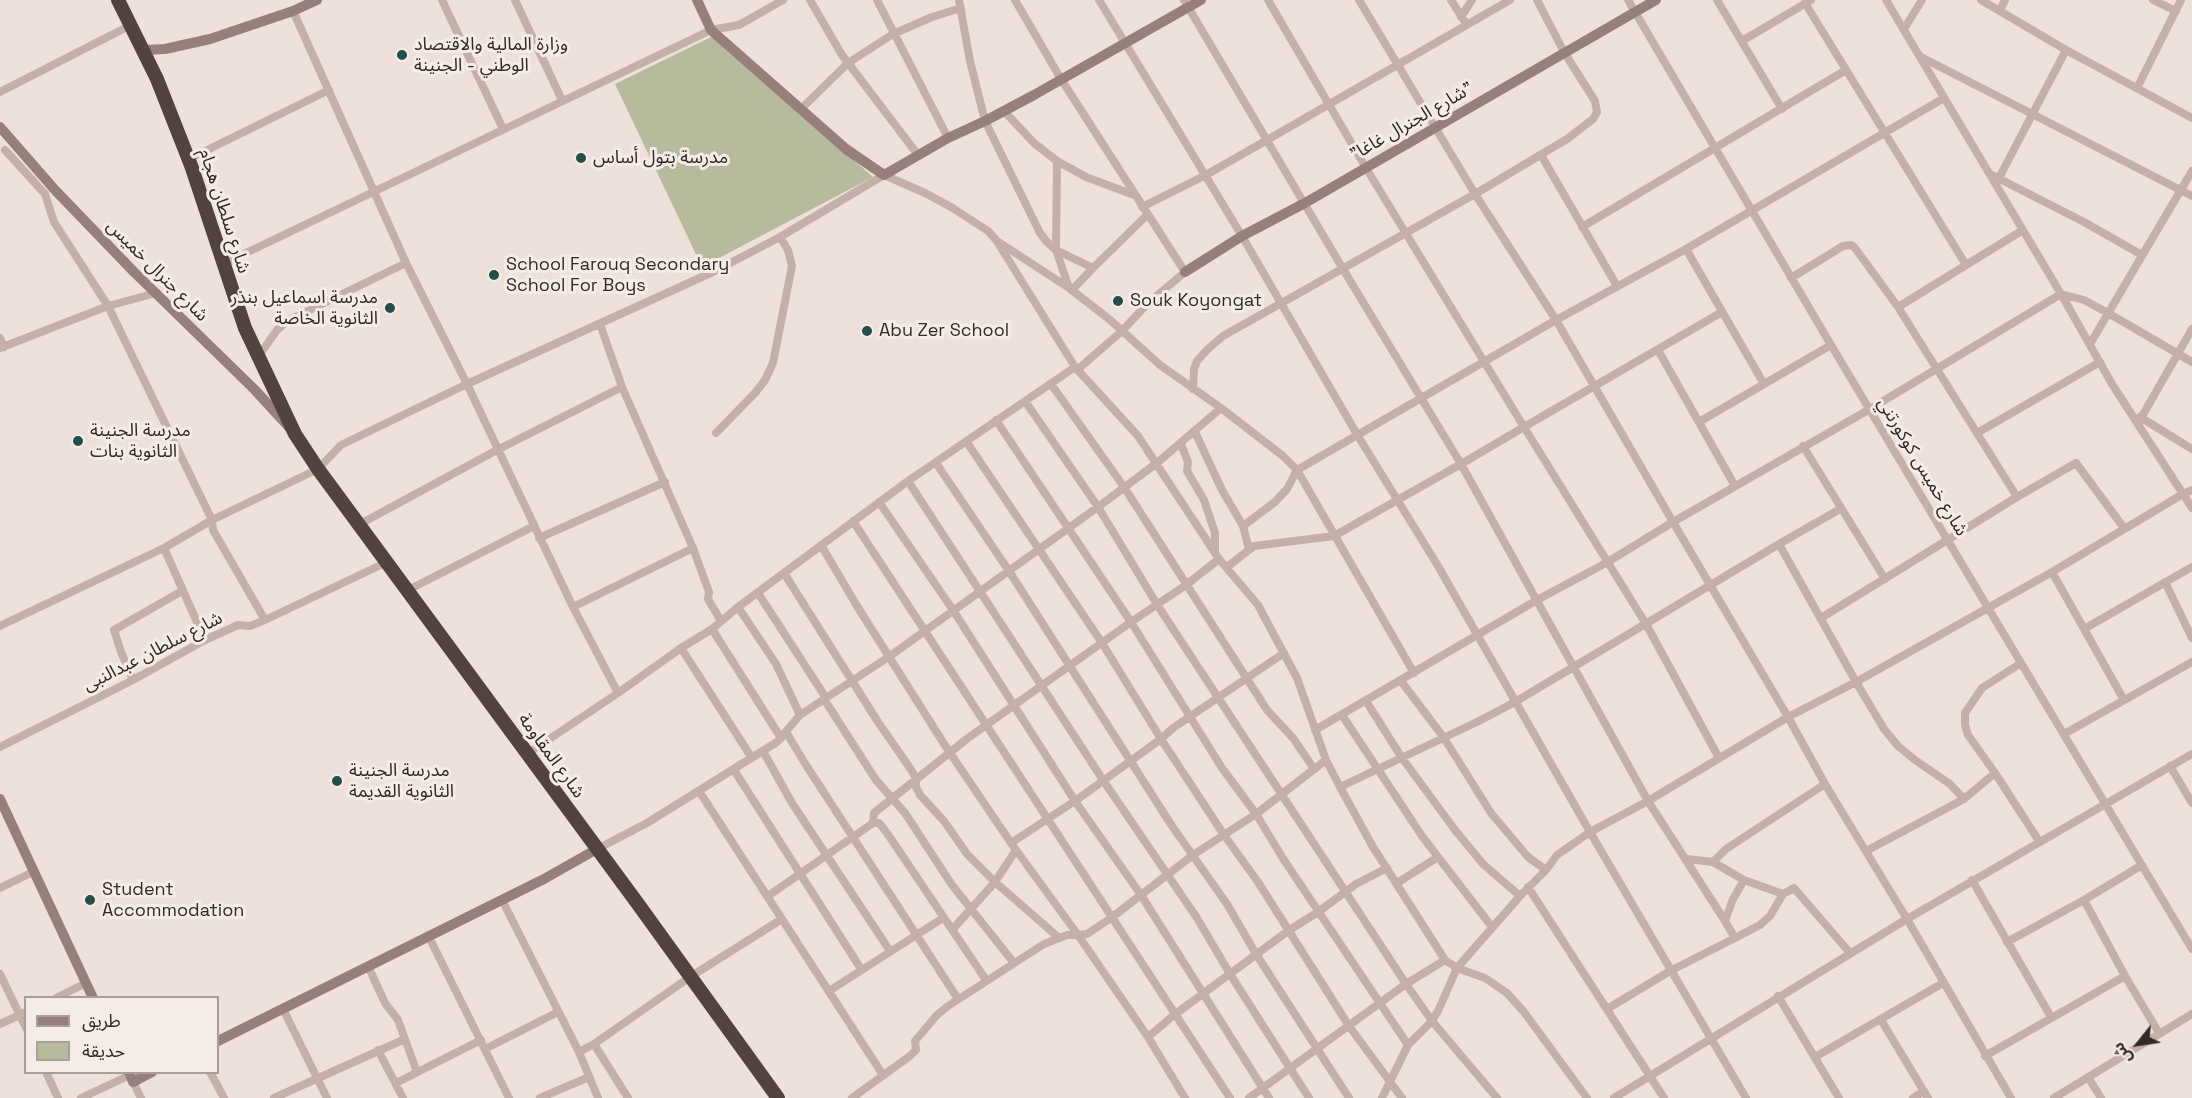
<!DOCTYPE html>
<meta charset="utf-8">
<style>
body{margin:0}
#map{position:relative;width:2192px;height:1098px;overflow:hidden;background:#eee1db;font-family:"Space Grotesk","Noto Sans Arabic",sans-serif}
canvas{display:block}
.legend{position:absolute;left:24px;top:996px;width:195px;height:78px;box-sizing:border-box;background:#f6ece7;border:2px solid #a89e9b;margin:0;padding:8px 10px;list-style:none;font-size:18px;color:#322928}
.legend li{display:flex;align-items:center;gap:12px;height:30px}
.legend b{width:30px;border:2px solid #a89e9b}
.north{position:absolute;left:2108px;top:1014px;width:60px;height:60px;-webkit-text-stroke:4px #f6ece7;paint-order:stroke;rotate:240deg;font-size:16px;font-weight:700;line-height:24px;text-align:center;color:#322928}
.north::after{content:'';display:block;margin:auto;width:21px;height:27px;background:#322928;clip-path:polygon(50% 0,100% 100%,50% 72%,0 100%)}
</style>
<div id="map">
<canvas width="2192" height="1098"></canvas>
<ul class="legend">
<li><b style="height:8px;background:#97807b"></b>طريق</li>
<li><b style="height:16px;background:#b6bb9d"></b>حديقة</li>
</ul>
<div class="north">ش</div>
</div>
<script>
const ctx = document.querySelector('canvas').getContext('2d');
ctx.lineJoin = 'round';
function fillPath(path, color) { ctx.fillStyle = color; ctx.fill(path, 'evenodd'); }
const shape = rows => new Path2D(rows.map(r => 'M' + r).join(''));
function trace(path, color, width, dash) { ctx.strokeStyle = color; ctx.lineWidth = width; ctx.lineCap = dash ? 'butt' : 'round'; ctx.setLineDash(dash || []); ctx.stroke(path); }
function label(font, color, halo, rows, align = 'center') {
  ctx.font = font + ' "Space Grotesk","Noto Sans Arabic",sans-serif'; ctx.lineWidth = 6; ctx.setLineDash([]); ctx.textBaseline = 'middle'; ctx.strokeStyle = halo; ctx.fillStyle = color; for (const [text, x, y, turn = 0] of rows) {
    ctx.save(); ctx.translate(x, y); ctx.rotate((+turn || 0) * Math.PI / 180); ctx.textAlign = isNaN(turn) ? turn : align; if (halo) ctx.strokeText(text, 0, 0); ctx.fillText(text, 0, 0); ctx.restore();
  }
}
const green = shape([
 [713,36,873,177,702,267,615,84]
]);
const street = shape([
 [442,0,503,129],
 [515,0,562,100],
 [810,0,842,55,918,155],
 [877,0,948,138],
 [959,0,970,61,985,121,1040,233,1047,242,1056,250,1069,288],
 [1015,0,1061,79,1185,272,1147,304,1122,331,1077,370],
 [1099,0,1242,236,1358,436,1438,566,1590,832,1557,855,1546,870,1520,896,1457,968,1438,1011,1432,1021,1408,1045,1382,1098],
 [1184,0,1343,269,1461,464,1524,427,1366,168,1268,0],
 [1359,0,1475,194,1556,320,1673,522,1870,409,2061,294,2112,384,2183,494,2192,490],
 [1451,0,1467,25],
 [1628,0,1831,345,2192,949],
 [1717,0,1782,109],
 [1886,0,2061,294,2084,300,2108,313,2192,362],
 [1981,0,2066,50,2192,118],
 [2153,0,2176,11],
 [1805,3,1966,265],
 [2000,10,2005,0],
 [293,11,406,263,467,384,573,607,618,693],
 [1461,17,1472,0],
 [1904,29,1922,0],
 [1742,41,1811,0],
 [1921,57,2192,196],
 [2137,88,2181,0],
 [0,92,131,25],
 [802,108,848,63,893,34,932,17,961,8],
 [1004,111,1034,143,1057,161,1086,177,1134,195],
 [5,150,45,194,54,222,108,306,212,520,213,530,265,620],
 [1541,155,1617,286],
 [189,159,329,90],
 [1057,161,1056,250,1093,268,1147,215],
 [1990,174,2084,222,2142,255],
 [1999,178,2066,50],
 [1142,207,1206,175,1267,140,1510,0],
 [1582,227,1846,70],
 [998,243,1075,367],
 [1686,249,1764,384],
 [223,264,711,30,739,25,783,0],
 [1791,278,1843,246,1851,245,1855,248,1898,307,2017,497,1821,618],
 [1072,290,1093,268],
 [1898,307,2023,230],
 [600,324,622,387,693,548,709,592,708,599,721,621],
 [0,338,4,347],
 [2090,344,2192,171],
 [0,348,108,306,156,293],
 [1658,350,1735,486],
 [258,357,277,330,287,321,406,263],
 [1051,384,1124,487,1267,710,1293,738,1314,769],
 [1193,389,1194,369,1197,361,1208,349,1223,336,1475,194,1567,139,1593,119,1597,112,1595,101,1564,52,1537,0],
 [1025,401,1098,507,1158,606,1406,984,1432,1021,1497,1098],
 [2140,417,2192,449],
 [2141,418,2192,329],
 [996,420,1131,622,1222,768,1256,814,1284,860,1408,1045],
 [1699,422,1831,345],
 [1195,432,1222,490,1243,526],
 [716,433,755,393,765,380,773,363,792,266,788,250,780,237],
 [1977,433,2100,362],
 [966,441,1102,643,1161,739,1224,835,1258,882,1349,1026,1402,1098],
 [1181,444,1188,462,1187,471,1204,500,1215,533,1215,552],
 [1803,446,1885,579],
 [936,463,1009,571,1172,826,1227,904,1256,954,1349,1098],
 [908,481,1103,780,1197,918,1230,974,1309,1098],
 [2017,497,2076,463,2124,528],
 [879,502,953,610,1075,801,1141,895,1269,1098],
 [853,521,1230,1098],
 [360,524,497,450,622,387],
 [539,538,665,482],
 [1779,544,1840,509],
 [821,545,857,606,946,747,1011,843,1078,935,1087,934,1111,918,1193,855,1256,814,1326,760],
 [164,548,205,640],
 [1249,549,1243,526,1275,502,1287,489,1297,470,1556,320,1686,249,1944,98],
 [1227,567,1254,546,1334,536,1461,464,1648,801,1725,921],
 [2052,572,2124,700],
 [784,573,878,722,912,771,916,779,916,787,920,795,944,821,967,854,995,882,1058,937],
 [2165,582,2192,638],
 [408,590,534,526],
 [758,593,826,698],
 [573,607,693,548],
 [738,607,776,664,800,715],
 [0,626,164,548,212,520,318,469,341,445,467,384,715,271,780,237,884,175,925,193,951,207,988,231,997,241,1069,288,1109,319,1160,365,1221,408,1283,456,1297,470,1414,673],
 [712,629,781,738],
 [2084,629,2192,567],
 [681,648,752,758],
 [133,680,121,652,114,630,182,591],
 [1401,681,1444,738,1491,813,1528,857,1546,870],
 [824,699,876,780,905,813,952,885,1014,963],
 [1366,701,1402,758,1455,830,1483,864,1520,896],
 [1342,715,1422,836,1438,857],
 [1315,730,1537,600,1606,563,1673,522,1788,717,1856,682,2052,572,2183,494,2192,508],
 [786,732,806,765,958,999],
 [2064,734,2192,662],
 [0,747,133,680,205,640,238,625,250,626,265,620,387,562],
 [763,751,792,803,890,951],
 [527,754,618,693,681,648,712,629,738,607,908,481,1075,367,1138,436,1219,559,1258,605,1297,678,1326,760,1340,787,1373,847,1445,960,1457,968,1485,978,1507,993,1524,1012,1587,1098],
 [1719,758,1646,624,1524,427,1722,312],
 [2170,766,2192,803],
 [734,770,861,969],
 [1995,773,1968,735,1965,725,1965,713,1982,688,2021,663],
 [1340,787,1479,721,1515,702,1779,544,1856,682,1884,729,1898,746,1915,760,1950,784,1964,799],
 [699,791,883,1075],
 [873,823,879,823,887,833,986,980],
 [1011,843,1075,801,1161,739,1173,728,1284,653],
 [597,849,647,823,777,742,800,715,890,656,1098,507,1157,463,1221,408],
 [1866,851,1964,799,1995,773,2039,841],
 [1687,859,1713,862,1744,880,1783,894,1794,888,1850,953],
 [1713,862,1726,849,1825,784],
 [1972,880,2051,1017],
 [1397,883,1438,857,1492,927],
 [1528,887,1664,1098],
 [0,888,33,872],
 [768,896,873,823,874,813,968,738,1131,622,1186,585,1219,559],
 [502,900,579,1052,598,1098],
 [2084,900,2125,976,2159,1033],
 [952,930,995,882,1016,850],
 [428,935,509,1098],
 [1735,938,1760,925,1770,916,1783,894],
 [2007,942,2084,900,2142,865],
 [368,966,385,1003,398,1020,417,1072],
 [0,974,26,1028],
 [829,991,943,918],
 [1778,996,1839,1098],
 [56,998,86,983],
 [283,1009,327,1098],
 [1607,1009,1670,971,1735,938,1725,921,1733,899,1744,880],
 [1881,1020,1928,1098],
 [0,1024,26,1012],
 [1148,1037,1174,1015,1288,931,1318,912,1356,884,1387,868],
 [594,1044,628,1098],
 [485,1049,558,1012],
 [378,1050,403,1098],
 [579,1052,594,1044,690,977,782,919],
 [1985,1056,2125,976],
 [1815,1057,1943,983],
 [46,1072,58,1098],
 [210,1072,224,1098],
 [2088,1077,2101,1098],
 [133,1082,141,1098],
 [396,1083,481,1040],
 [81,1098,130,1075],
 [274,1098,405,1039],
 [540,1098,589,1077],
 [852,1098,910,1056,916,1050,915,1041,937,1015,948,1006,1044,944,1067,935,1078,935,1148,1037,1185,1098],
 [1249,1098,1406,984,1445,960],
 [1614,1098,1907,919,2011,1098],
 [1746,1098,1590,832,1648,801,1788,717,1825,784,1907,919,2192,754],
 [1913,1098,1924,1091],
 [2054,1098,2192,1014]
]);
const secondary = shape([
 [697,0,711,30,846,149,884,175,948,138,985,121,1034,95,1201,0],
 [144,50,165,49,210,39,293,11,317,0],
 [0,127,55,190,134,272,254,389,289,427],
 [1185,272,1242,236,1305,203,1656,0],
 [0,799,93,998],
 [218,1041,544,879,597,849],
 [129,1072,133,1082,152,1072]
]);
const highway = shape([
 [118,0,157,79,192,168,245,328,295,434,318,469,638,904,778,1098]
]);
const markers = [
 [402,55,6,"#234e49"],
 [581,158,6,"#234e49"],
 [494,275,6,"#234e49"],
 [1118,301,6,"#234e49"],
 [390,308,6,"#234e49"],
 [867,331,6,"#234e49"],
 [78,441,6,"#234e49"],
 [337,781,6,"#234e49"],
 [90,900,6,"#234e49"]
];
const poiNames = [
 ["وزارة المالية والاقتصاد",414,45],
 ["الوطني - الجنينة",414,66],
 ["مدرسة بتول أساس",593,158],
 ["School Farouq Secondary",506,265],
 ["School For Boys",506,286],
 ["مدرسة اسماعيل بنذر",378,298,"right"],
 ["الثانوية الخاصة",378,319,"right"],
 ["Souk Koyongat",1130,301],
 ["Abu Zer School",879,331],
 ["مدرسة الجنينة",90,431],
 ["الثانوية بنات",90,452],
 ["مدرسة الجنينة",349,771],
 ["الثانوية القديمة",349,792],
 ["Student",102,890],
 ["Accommodation",102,911]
];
const streetNames = [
 ["\"شارع الجنرال غاغا\"",1412,122,-30],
 ["شارع سلطان هجام",224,211,72],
 ["شارع جنرال خميس",157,271,45],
 ["شارع خميس كوكورتني",1922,467,59],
 ["شارع سلطان عبدالنبى",153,652,-27],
 ["شارع المقاومة",551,756,54]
];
fillPath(green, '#b6bb9d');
trace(street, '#c4b0a9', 8);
trace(secondary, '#97807b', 10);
trace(highway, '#524240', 14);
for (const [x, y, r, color] of markers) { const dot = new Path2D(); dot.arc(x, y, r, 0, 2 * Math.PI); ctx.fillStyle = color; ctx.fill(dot); trace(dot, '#f6ece7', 2); }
label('18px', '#322928', '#f6ece7', poiNames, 'left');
label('18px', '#322928', '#f6ece7', streetNames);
</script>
